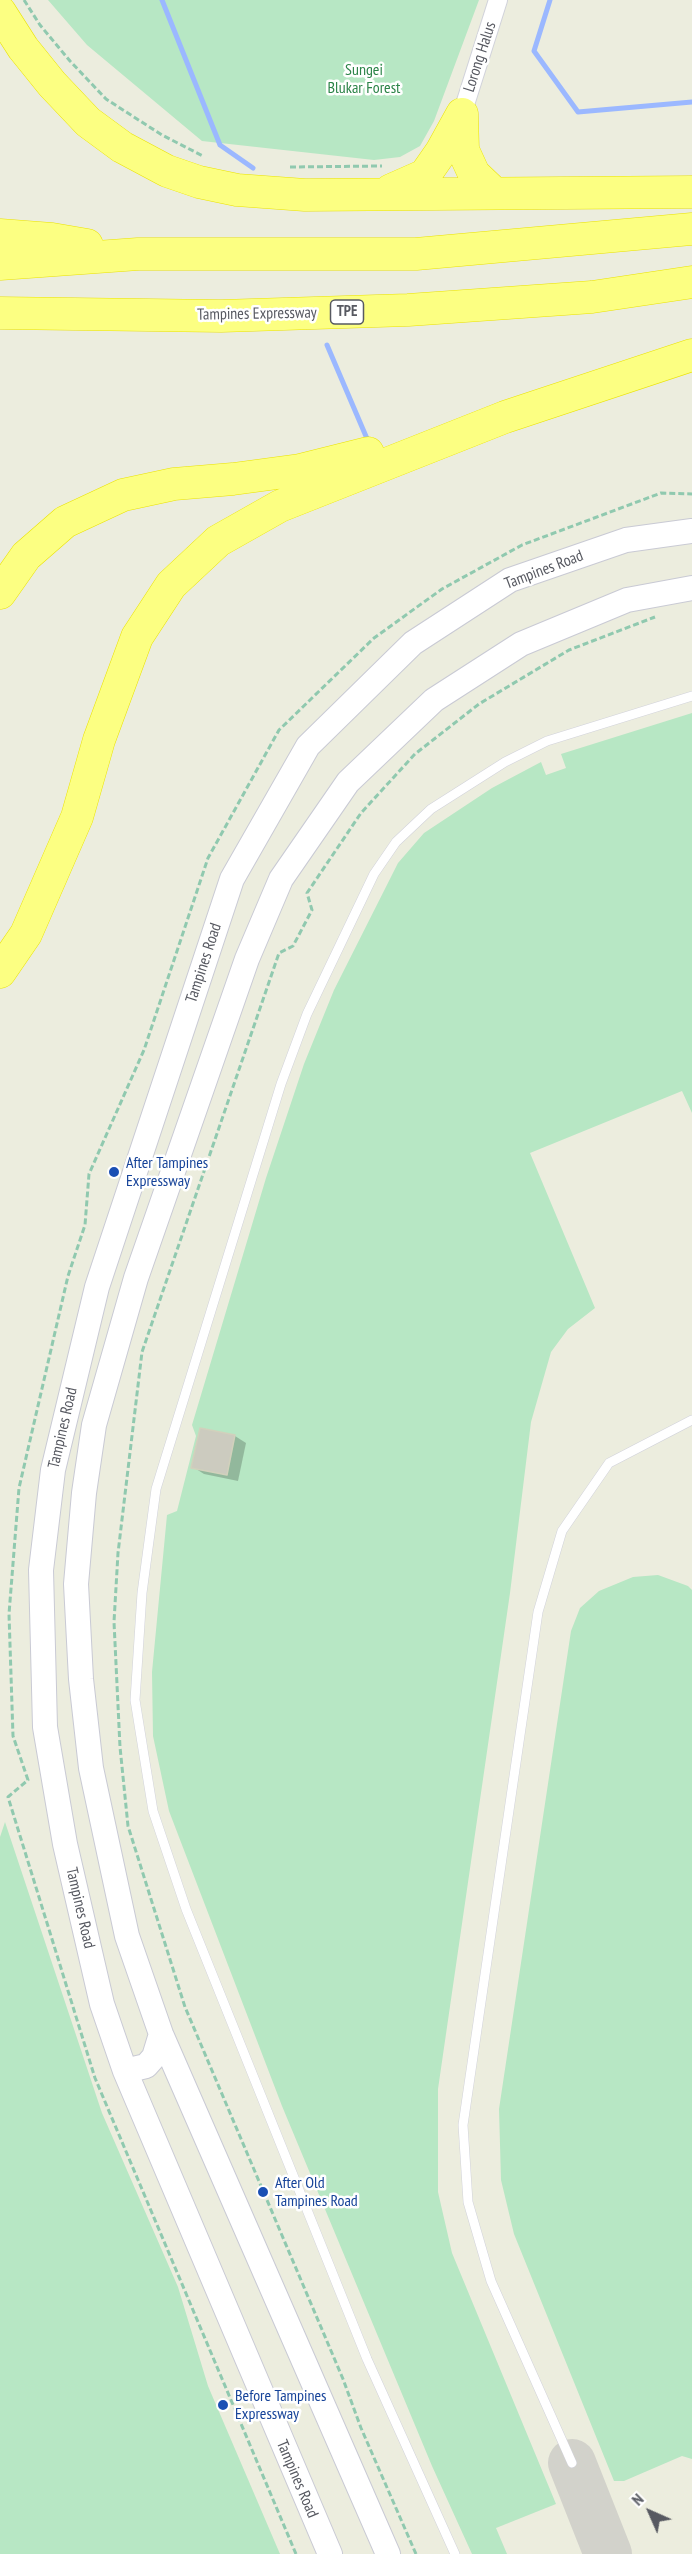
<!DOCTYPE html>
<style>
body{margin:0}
#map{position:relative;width:692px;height:2554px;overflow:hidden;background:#ecedde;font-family:"PT Sans Narrow",sans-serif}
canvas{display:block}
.north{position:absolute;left:620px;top:2482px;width:60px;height:60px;-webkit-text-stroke:4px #fff;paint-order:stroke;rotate:315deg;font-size:16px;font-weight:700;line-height:24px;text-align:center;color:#575961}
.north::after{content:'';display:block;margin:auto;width:21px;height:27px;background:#575961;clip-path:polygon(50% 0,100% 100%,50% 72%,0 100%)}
</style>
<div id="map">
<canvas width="692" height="2554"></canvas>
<div class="north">N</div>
</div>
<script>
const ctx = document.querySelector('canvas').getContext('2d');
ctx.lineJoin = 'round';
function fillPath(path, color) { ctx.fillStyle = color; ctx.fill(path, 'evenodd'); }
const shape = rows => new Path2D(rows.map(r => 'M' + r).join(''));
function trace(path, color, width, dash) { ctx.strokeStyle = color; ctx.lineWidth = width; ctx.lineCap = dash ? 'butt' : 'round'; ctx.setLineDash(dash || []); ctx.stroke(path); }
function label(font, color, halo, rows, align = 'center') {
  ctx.font = font + ' "PT Sans Narrow",sans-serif'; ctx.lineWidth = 5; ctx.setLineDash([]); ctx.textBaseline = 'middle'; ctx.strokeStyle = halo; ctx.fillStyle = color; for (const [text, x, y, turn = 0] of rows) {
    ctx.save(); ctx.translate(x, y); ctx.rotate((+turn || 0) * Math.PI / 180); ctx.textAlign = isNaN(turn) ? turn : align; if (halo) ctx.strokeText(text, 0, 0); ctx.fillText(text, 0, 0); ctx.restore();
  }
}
const green = shape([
 [48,0,479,0,434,121,420,146,400,157,374,160,202,141,87,45],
 [692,713,692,1113,682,1091,530,1153,595,1308,568,1329,551,1352,531,1422,510,1593,438,2089,438,2192,452,2253,556,2504,496,2528,507,2554,472,2554,432,2466,282,2106,169,1811,153,1736,152,1672,167,1515,177,1511,196,1436,192,1425,266,1178,304,1064,334,990,398,863,424,833,492,788,541,762,546,775,566,768,561,754],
 [658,1575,688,1586,692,1590,692,2459,682,2456,624,2481,614,2481,514,2234,501,2180,499,2109,571,1631,580,1608,599,1591,633,1577],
 [5,1822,102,2113,178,2287,208,2386,280,2554,0,2554,0,1837]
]);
const shadow = shape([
 [235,1436,246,1443,238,1481,204,1474,193,1467]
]);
const stream = shape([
 [162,0,220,145,253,168],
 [550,0,534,51,578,112,692,102],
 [327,345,368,441]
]);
const taxiway = shape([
 [572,2463,608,2554]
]);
const building = shape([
 [200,1428,235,1435,227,1475,191,1468,200,1428]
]);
const path = shape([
 [24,0,40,25,70,61,106,99,162,135,203,156],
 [290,167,382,166],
 [296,2554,95,2078,8,1797,28,1780,13,1736,9,1614,19,1488,68,1276,85,1225,89,1174,144,1050,208,858,279,730,374,638,442,589,522,545,661,493,692,494],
 [416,2554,361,2428,343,2379,185,2007,128,1826,120,1747,114,1622,118,1553,142,1352,279,953,293,946,312,910,307,893,361,813,415,754,479,704,569,650,655,617]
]);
const service = shape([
 [572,2463,491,2281,468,2202,463,2125,538,1612,562,1531,609,1463,692,1420],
 [455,2554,367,2359,186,1909,153,1811,135,1700,142,1593,156,1489,281,1084,307,1014,374,874,396,842,431,809,505,762,547,741,692,696]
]);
const minor = shape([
 [462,114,498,0]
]);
const secondary = shape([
 [125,2071,146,2066,154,2057,161,2034],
 [330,2554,125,2071,102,2004,65,1844,45,1727,41,1570,53,1470,97,1287,232,879,308,746,413,643,510,580,626,540,692,531],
 [388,2554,161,2034,127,1936,91,1768,81,1679,76,1584,84,1493,94,1425,136,1278,247,959,281,879,348,782,434,700,521,644,627,600,692,588]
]);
const motorway = shape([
 [0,12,23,48,52,84,88,122,122,147,167,171,199,182,237,190,305,195,692,192],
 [462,114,463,150,474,174,494,193],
 [391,190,425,175,441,152,462,114],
 [0,235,52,239,87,245],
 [0,264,138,254,416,254,692,229],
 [0,313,221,316,408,310,592,297,692,282],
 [0,593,26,556,65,522,123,495,174,484,233,479,300,470,368,453],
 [0,972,26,934,77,817,99,740,137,637,171,585,218,541,280,506,505,417,692,355]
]);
const markers = [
 [114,1172,6,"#1a4fb4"],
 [263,2192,6,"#1a4fb4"],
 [223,2405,6,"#1a4fb4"]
];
const shields = [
 [347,312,33]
];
const shieldNames = [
 ["TPE",347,312]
];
const streetNames = [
 ["Lorong Halus",480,57,-72],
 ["Tampines Expressway",257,314,-1],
 ["Tampines Road",544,570,-21],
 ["Tampines Road",204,963,-72],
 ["Tampines Road",63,1428,-77],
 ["Tampines Road",80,1908,77],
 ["Tampines Road",297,2479,67]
];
const parkNames = [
 ["Sungei",364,70],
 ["Blukar Forest",364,88]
];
const transitNames = [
 ["After Tampines",126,1163],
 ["Expressway",126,1181],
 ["After Old",275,2183],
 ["Tampines Road",275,2201],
 ["Before Tampines",235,2396],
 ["Expressway",235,2414]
];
fillPath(green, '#b7e7c4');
fillPath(shadow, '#0003');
trace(stream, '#9bb8ff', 5);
trace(taxiway, '#d2d2cb', 48);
fillPath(building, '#cccbbf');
trace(building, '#d1d1bc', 1.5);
trace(service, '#d1d2da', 10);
trace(minor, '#d1d2da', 20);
trace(secondary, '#c9cad4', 26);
trace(motorway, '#eae200', 33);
trace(path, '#90c9af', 3, [6, 3]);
trace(service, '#fff', 9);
trace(minor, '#fff', 18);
trace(secondary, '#fff', 24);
trace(motorway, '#fcff82', 32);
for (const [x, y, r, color] of markers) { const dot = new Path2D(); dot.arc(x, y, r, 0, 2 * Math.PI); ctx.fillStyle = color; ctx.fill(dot); trace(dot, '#fff', 2); }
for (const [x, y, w] of shields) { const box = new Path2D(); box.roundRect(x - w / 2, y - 12, w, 24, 4.5); ctx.fillStyle = '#fff'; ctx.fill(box); trace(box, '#575961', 1.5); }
label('bold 15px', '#575961', null, shieldNames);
label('16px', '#575961', '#fff', streetNames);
label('16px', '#2c8448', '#fff', parkNames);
label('16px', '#164399', '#fff', transitNames, 'left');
</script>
